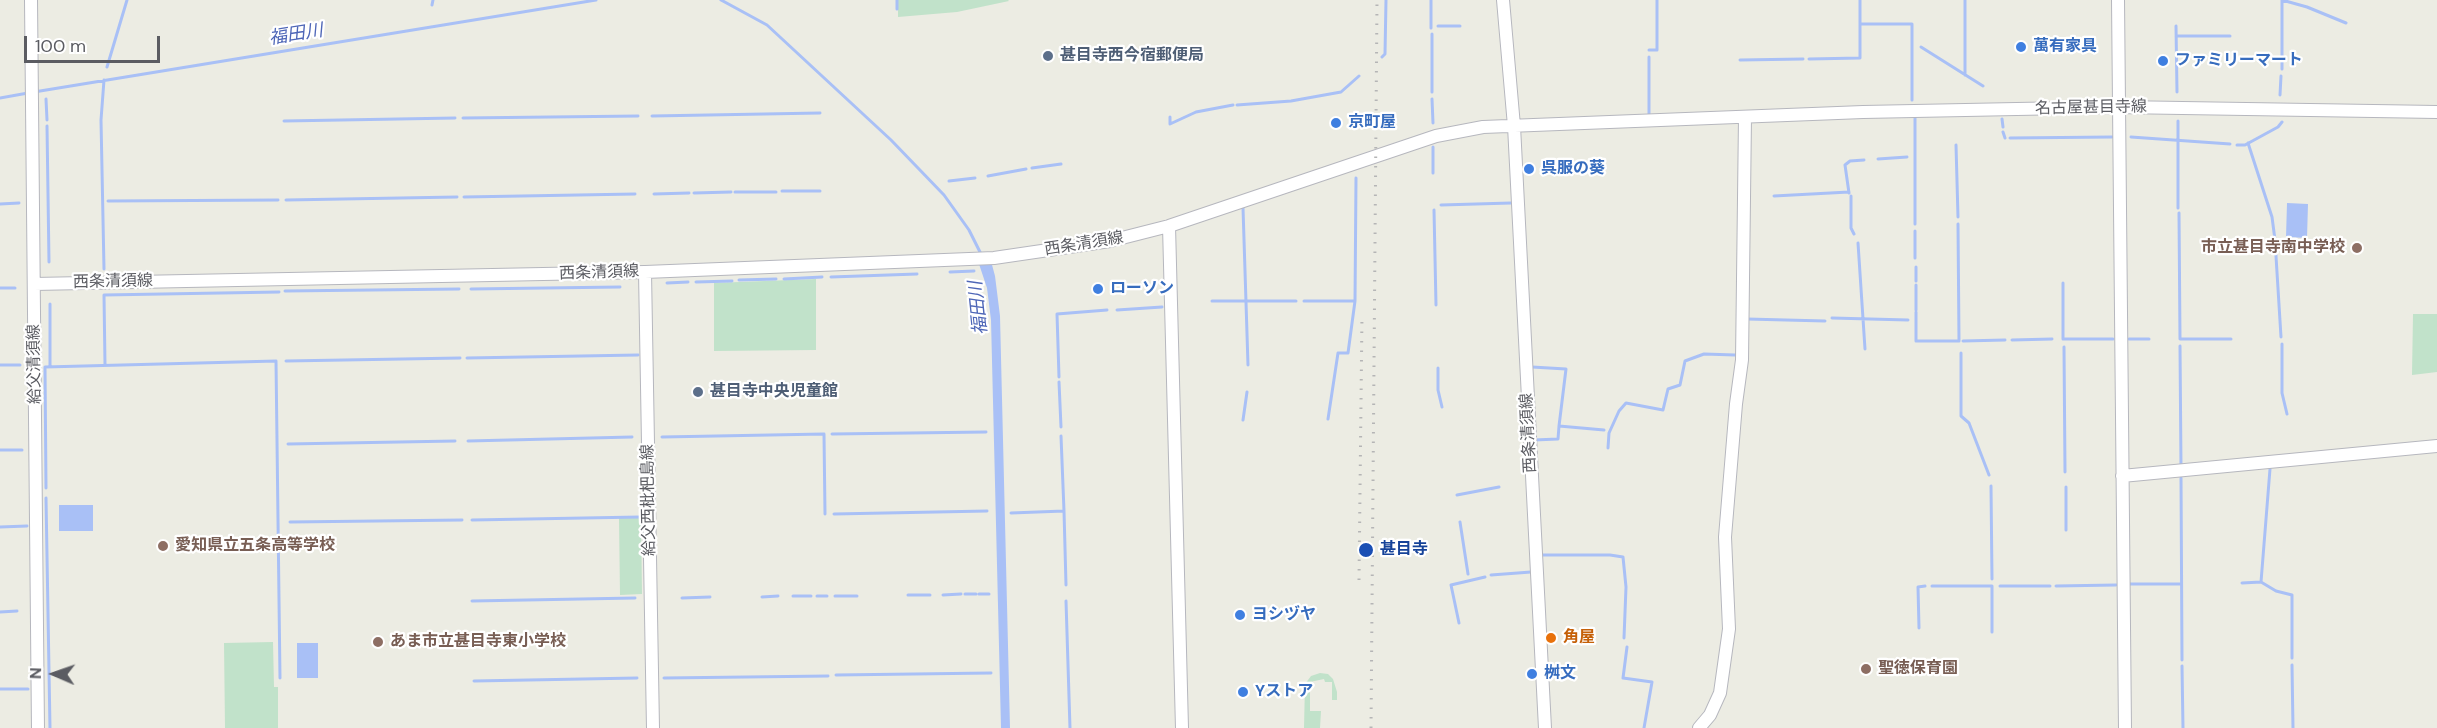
<!DOCTYPE html>
<meta charset="utf-8">
<style>
body{margin:0}
#map{position:relative;width:2437px;height:728px;overflow:hidden;background:#ecece3;font-family:"DM Sans",sans-serif}
canvas{display:block}
.north{position:absolute;left:24px;top:644px;width:60px;height:60px;-webkit-text-stroke:4px #fff;paint-order:stroke;rotate:272deg;font-size:16px;font-weight:700;line-height:24px;text-align:center;color:#5b5c62}
.north::after{content:'';display:block;margin:auto;width:21px;height:27px;background:#5b5c62;clip-path:polygon(50% 0,100% 100%,50% 72%,0 100%)}
.scale{position:absolute;left:24px;top:36px;width:136px;height:27px;box-sizing:border-box;border:3px solid #5b5c62;border-top:0;padding-left:8px;font-size:18px;line-height:21px;white-space:nowrap;color:#5b5c62;-webkit-text-stroke:4px #fff;paint-order:stroke}
</style>
<div id="map">
<canvas width="2437" height="728"></canvas>
<div class="north">N</div>
<div class="scale">100 m</div>
</div>
<script>
const ctx = document.querySelector('canvas').getContext('2d');
ctx.lineJoin = 'round';
function fillPath(path, color) { ctx.fillStyle = color; ctx.fill(path, 'evenodd'); }
const shape = rows => new Path2D(rows.map(r => 'M' + r).join(''));
function trace(path, color, width, dash) { ctx.strokeStyle = color; ctx.lineWidth = width; ctx.lineCap = dash ? 'butt' : 'round'; ctx.setLineDash(dash || []); ctx.stroke(path); }
function label(font, color, halo, rows, align = 'center') {
  ctx.font = font + ' "DM Sans","Noto Sans JP",sans-serif'; ctx.lineWidth = 4.5; ctx.setLineDash([]); ctx.textBaseline = 'middle'; ctx.strokeStyle = halo; ctx.fillStyle = color; for (const [text, x, y, turn = 0] of rows) {
    ctx.save(); ctx.translate(x, y); ctx.rotate((+turn || 0) * Math.PI / 180); ctx.textAlign = isNaN(turn) ? turn : align; if (halo) ctx.strokeText(text, 0, 0); ctx.fillText(text, 0, 0); ctx.restore();
  }
}
const green = shape([
 [898,0,1008,0,1009,1,957,12,898,17],
 [816,279,816,350,714,351,714,283],
 [2413,314,2437,314,2437,372,2412,375],
 [619,518,641,518,642,594,620,595],
 [273,642,274,687,278,687,278,728,225,728,224,643],
 [1320,673,1328,674,1333,679,1337,692,1337,700,1332,700,1332,682,1325,682,1324,679,1310,682,1310,711,1321,711,1320,728,1304,728,1305,684,1311,676]
]);
const water = shape([
 [2287,203,2308,204,2307,238,2286,237],
 [978,261,991,261,995,276,1000,316,1010,728,1001,728,991,320,987,288],
 [59,505,93,505,93,531,59,531],
 [297,643,318,643,318,678,297,678]
]);
const stream = shape([
 [721,0,767,25,891,140,944,195,969,230,981,254],
 [1431,0,1431,28],
 [1965,0,1965,75],
 [2282,0,2307,7,2346,23],
 [432,5,433,0],
 [897,9,897,0],
 [1860,24,1912,24,1912,100],
 [1438,26,1460,26],
 [2176,26,2177,92],
 [1432,34,1432,92],
 [2176,36,2230,36],
 [1921,47,1983,86],
 [1649,50,1657,50,1657,0],
 [1382,57,1385,54,1386,0],
 [1809,59,1860,58,1860,0],
 [1740,60,1803,59],
 [107,67,127,0],
 [2282,69,2282,0],
 [34,92,596,0],
 [2280,95,2281,76],
 [0,98,28,93],
 [46,99,47,120],
 [1432,99,1433,123],
 [1237,105,1291,101,1341,92,1359,76],
 [1649,114,1649,57],
 [652,116,820,113],
 [1170,117,1170,124,1196,112,1233,105],
 [463,118,638,116],
 [1915,118,1915,224],
 [2002,119,2003,127],
 [284,121,455,118],
 [2178,121,2178,208],
 [47,126,49,262],
 [2003,132,2005,138],
 [2131,137,2230,144],
 [2010,138,2112,137],
 [2248,143,2272,217,2275,240,2281,337],
 [1956,145,1958,217],
 [2237,145,2245,145,2278,127,2282,122],
 [1433,147,1433,173],
 [1878,159,1907,157],
 [1032,168,1061,164],
 [988,176,1026,169],
 [949,181,975,178],
 [782,191,820,191],
 [735,192,776,192],
 [694,193,731,192],
 [1849,193,1845,165,1850,161,1864,160],
 [654,194,689,193],
 [1774,196,1849,192],
 [1851,196,1851,228,1854,234],
 [464,197,635,194],
 [286,200,457,197],
 [108,201,278,200],
 [0,204,19,203],
 [1441,205,1511,203],
 [1243,208,1248,365],
 [1434,210,1436,305],
 [2179,213,2180,339,2231,339],
 [1915,231,1915,258],
 [1858,243,1865,349],
 [1916,267,1916,281],
 [104,269,101,120,104,80],
 [950,272,974,271],
 [831,277,917,274],
 [784,279,822,277],
 [739,280,776,279],
 [696,282,732,281],
 [667,283,688,282],
 [2063,283,2063,339],
 [1916,285,1916,310],
 [0,288,15,288],
 [471,289,620,287],
 [285,291,459,289],
 [1212,301,1296,301],
 [1304,301,1355,301,1356,178],
 [50,304,50,367],
 [1117,310,1162,307],
 [1916,312,1916,341,1959,341,1958,224],
 [1832,318,1908,320],
 [1747,319,1825,321],
 [2063,339,2113,339],
 [2129,339,2149,339],
 [2012,340,2052,339],
 [1963,341,2005,340],
 [2282,344,2282,393,2287,414],
 [2180,346,2181,467],
 [2064,347,2065,472],
 [1961,353,1961,416,1969,423,1989,475],
 [467,358,638,355],
 [286,361,460,358],
 [0,365,20,365],
 [105,365,104,295,279,292],
 [1532,367,1566,369,1559,426],
 [1438,368,1438,390,1442,407],
 [1059,377,1057,314,1107,310],
 [1059,382,1061,427],
 [1328,419,1338,353,1348,353,1355,301],
 [1243,420,1247,392],
 [832,434,986,432],
 [1061,436,1064,511],
 [662,437,824,434,825,514],
 [1534,440,1558,439,1559,426,1604,430],
 [468,441,632,437],
 [288,444,455,441],
 [1608,448,1609,433,1619,411,1626,403,1663,410,1668,389,1680,385,1685,361,1704,354,1735,355],
 [0,450,22,450],
 [2181,478,2182,660],
 [1991,486,1992,579],
 [2066,487,2066,530],
 [46,488,45,367,276,361,280,678],
 [1457,495,1499,487],
 [46,498,50,728],
 [1011,513,1064,511,1066,585],
 [834,514,987,511],
 [472,520,640,517],
 [290,522,462,520],
 [1460,522,1468,574],
 [0,527,27,526],
 [1541,555,1610,555,1623,557,1626,587,1624,638],
 [1491,575,1531,572],
 [2261,582,2276,591,2292,595,2292,658],
 [2242,583,2261,582,2270,469],
 [2129,584,2181,584],
 [1932,586,1992,586,1992,632],
 [2000,586,2050,586],
 [2056,586,2116,585],
 [965,594,976,594],
 [979,594,989,594],
 [908,595,930,595],
 [943,595,961,594],
 [793,596,811,596],
 [817,596,827,596],
 [835,596,857,596],
 [762,597,778,596],
 [682,598,710,597],
 [472,601,635,598],
 [1066,601,1070,728],
 [0,612,17,611],
 [1459,623,1451,585,1485,577],
 [1919,628,1918,587,1925,586],
 [1627,647,1623,678,1652,682,1644,728],
 [2292,665,2293,728],
 [2182,666,2183,728],
 [836,675,991,673],
 [664,678,828,676],
 [474,681,637,678],
 [0,689,28,689]
]);
const secondary = shape([
 [31,0,38,728],
 [1503,0,1514,126,1545,728],
 [2118,0,2125,728],
 [1169,226,1182,728],
 [645,272,653,728],
 [34,284,645,272,994,258,1110,241,1169,226,1436,136,1483,127,1863,112,2119,107,2437,112],
 [2122,476,2437,446],
 [1699,728,1710,715,1720,693,1729,629,1725,537,1736,404,1742,360,1745,117]
]);
const rail = shape([
 [1359,580,1362,314],
 [1371,728,1377,0]
]);
const markers = [
 [2021,47,6,"#3f7fe0"],
 [1048,56,6,"#5c6f8a"],
 [2163,61,6,"#3f7fe0"],
 [1336,123,6,"#3f7fe0"],
 [1529,169,6,"#3f7fe0"],
 [2357,248,6,"#8d6e63"],
 [1098,289,6,"#3f7fe0"],
 [698,392,6,"#5c6f8a"],
 [163,546,6,"#8d6e63"],
 [1366,550,8,"#1a4fb4"],
 [1240,615,6,"#3f7fe0"],
 [1551,638,6,"#e8710a"],
 [378,642,6,"#8d6e63"],
 [1866,669,6,"#8d6e63"],
 [1532,674,6,"#3f7fe0"],
 [1243,692,6,"#3f7fe0"]
];
const shopNames = [
 ["萬有家具",2033,47],
 ["ファミリーマート",2175,61],
 ["京町屋",1348,123],
 ["呉服の葵",1541,169],
 ["ローソン",1110,289],
 ["ヨシヅヤ",1252,615],
 ["桝文",1544,674],
 ["Yストア",1255,692]
];
const serviceNames = [
 ["甚目寺西今宿郵便局",1060,56],
 ["甚目寺中央児童館",710,392]
];
const streetNames = [
 ["名古屋甚目寺線",2091,108,-1],
 ["西条清須線",1084,244,-9],
 ["西条清須線",599,273,-2],
 ["西条清須線",113,282,-1],
 ["給父清須線",35,364,-91],
 ["西条清須線",1529,433,-93],
 ["給父西枇杷島線",649,500,-91]
];
const educationNames = [
 ["市立甚目寺南中学校",2345,248,"right"],
 ["愛知県立五条高等学校",175,546],
 ["あま市立甚目寺東小学校",390,642],
 ["聖徳保育園",1878,669]
];
const transitNames = [
 ["甚目寺",1380,550]
];
const foodNames = [
 ["角屋",1563,638]
];
const waterNames = [
 ["福田川",296,35,-9],
 ["福田川",979,308,-96]
];
fillPath(green, '#c1e2ca');
fillPath(water, '#a9c0f6');
trace(stream, '#a9c0f6', 3);
trace(secondary, '#b6b7be', 14);
trace(secondary, '#fff', 12);
trace(rail, '#b5b5b6', 3, [1.5, 8]);
for (const [x, y, r, color] of markers) { const dot = new Path2D(); dot.arc(x, y, r, 0, 2 * Math.PI); ctx.fillStyle = color; ctx.fill(dot); trace(dot, '#fff', 2); }
label('bold 16px', '#366cbe', '#fff', shopNames, 'left');
label('bold 16px', '#4e5e75', '#fff', serviceNames, 'left');
label('16px', '#5b5c62', '#fff', streetNames);
label('bold 16px', '#785e54', '#fff', educationNames, 'left');
label('bold 16px', '#164399', '#fff', transitNames, 'left');
label('bold 16px', '#c56008', '#fff', foodNames, 'left');
label('italic 18px', '#4e66b7', '#fff', waterNames);
</script>
